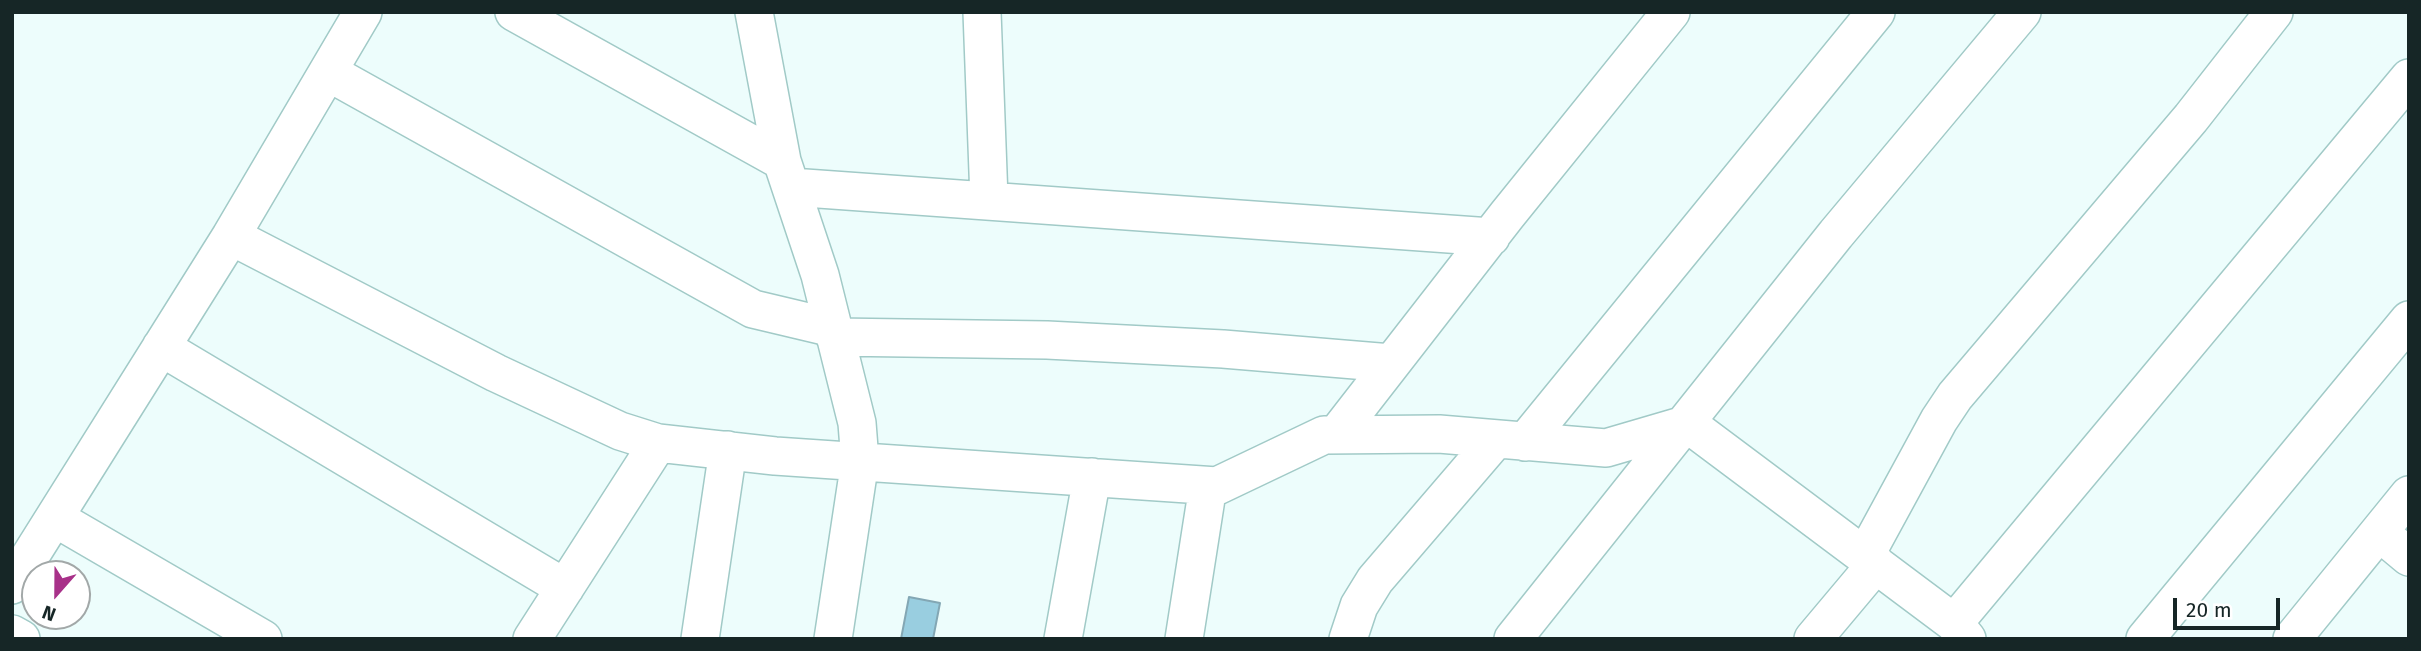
<!DOCTYPE html>
<style>
body{margin:0}
#map{position:relative;width:2421px;height:651px;overflow:hidden;background:#edfdfc;font-family:"Fira Sans",sans-serif}
canvas{display:block}
.frame{position:absolute;inset:0;border:14px solid #162626;pointer-events:none}
.north{position:absolute;left:21px;top:560px;width:70px;height:70px;box-sizing:border-box;background:#fff;border:2px solid #a2a8a8;border-radius:50%;rotate:201deg;font-size:19px;font-weight:700;line-height:28px;text-align:center;color:#162626}
.north::after{content:'';display:block;margin:auto;width:24px;height:32px;background:#a83189;clip-path:polygon(50% 0,100% 100%,50% 72%,0 100%)}
.scale{position:absolute;left:2173px;top:598px;width:107px;height:32px;box-sizing:border-box;border:4px solid #162626;border-top:0;padding-left:9px;font-size:21px;line-height:24px;white-space:nowrap;color:#162626;-webkit-text-stroke:5px #fff;paint-order:stroke}
</style>
<div id="map">
<canvas width="2421" height="651"></canvas>
<div class="frame"></div>
<div class="north">N</div>
<div class="scale">20 m</div>
</div>
<script>
const ctx = document.querySelector('canvas').getContext('2d');
ctx.lineJoin = 'round';
function fillPath(path, color) { ctx.fillStyle = color; ctx.fill(path, 'evenodd'); }
const shape = rows => new Path2D(rows.map(r => 'M' + r).join(''));
function trace(path, color, width, dash) { ctx.strokeStyle = color; ctx.lineWidth = width; ctx.lineCap = dash ? 'butt' : 'round'; ctx.setLineDash(dash || []); ctx.stroke(path); }
const building = shape([
 [909,597,940,603,933,639,901,639,909,597]
]);
const minor = shape([
 [363,12,231,236,496,373,620,431,658,443,775,456,1217,486,1324,435,1439,434,1606,448,1688,424,1954,623,1967,639],
 [514,12,782,161],
 [754,12,782,161,820,275,857,423,860,461,833,639],
 [982,12,989,199],
 [328,72,753,309,833,328],
 [791,187,1491,237],
 [835,337,1047,340,1223,349,1391,363],
 [161,347,565,588],
 [1336,435,1507,215,1671,12],
 [1525,442,1876,12],
 [55,518,263,639],
 [2379,532,2409,557],
 [1865,556,1939,420,1955,396,2191,118,2274,12],
 [12,585,231,236],
 [1954,623,2409,78],
 [12,634,21,639],
 [532,639,658,443],
 [700,639,728,450],
 [1063,639,1092,477],
 [1184,639,1208,486],
 [1348,639,1359,606,1375,580,1496,439],
 [1513,639,1836,234,2022,12],
 [1813,639,1876,564],
 [2145,639,2409,320],
 [2292,639,2409,495]
]);
fillPath(building, '#99cee0');
trace(building, '#83a7b4', 2);
trace(minor, '#a1cac7', 40);
trace(minor, '#fff', 37);
</script>
